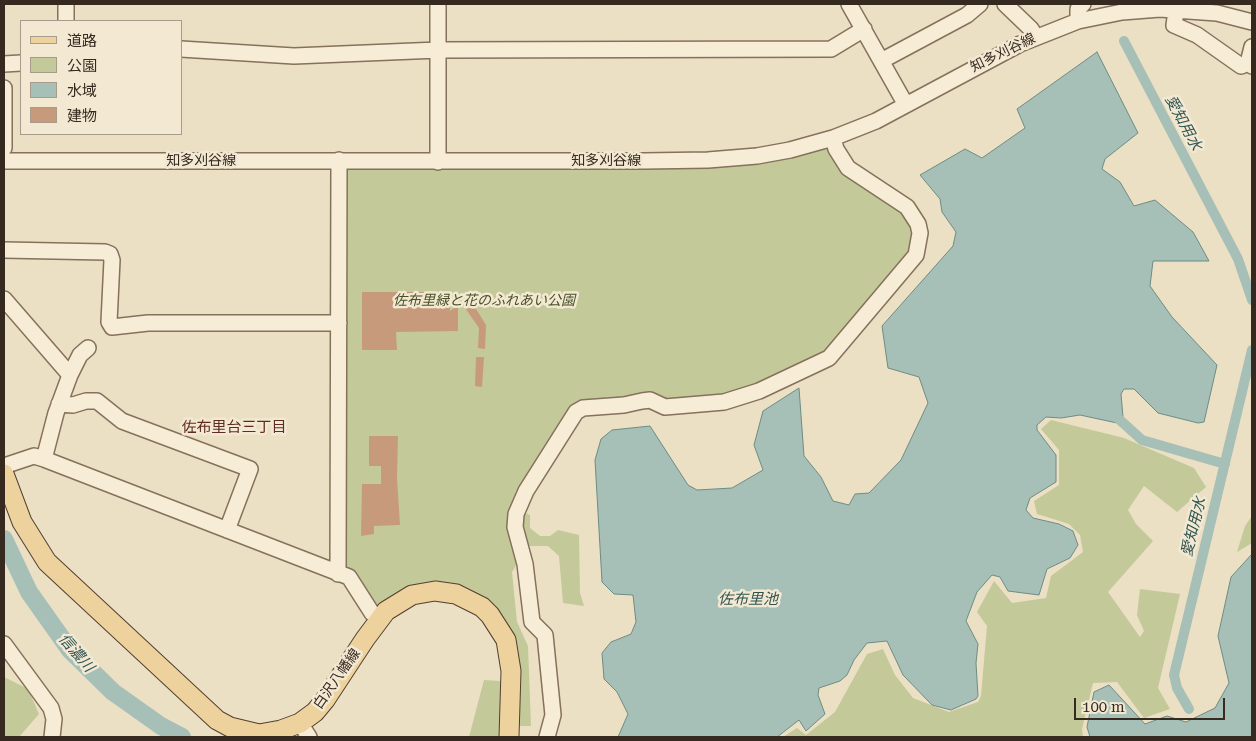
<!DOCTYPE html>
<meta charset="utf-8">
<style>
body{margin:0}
#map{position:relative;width:1256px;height:741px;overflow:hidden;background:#ebdfc4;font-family:"Roboto Serif","Noto Sans JP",serif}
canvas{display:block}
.frame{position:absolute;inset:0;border:5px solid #36291f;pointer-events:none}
.legend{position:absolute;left:20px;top:20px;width:162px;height:115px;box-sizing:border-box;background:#f3e9d3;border:1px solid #a79c8b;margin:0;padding:6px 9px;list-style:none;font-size:15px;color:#36291f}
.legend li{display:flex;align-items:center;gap:10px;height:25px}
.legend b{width:25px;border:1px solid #a79c8b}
.scale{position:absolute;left:1074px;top:698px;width:151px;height:22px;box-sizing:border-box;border:2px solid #36291f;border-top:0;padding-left:6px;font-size:15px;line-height:18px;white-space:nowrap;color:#36291f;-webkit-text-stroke:4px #f3e9d3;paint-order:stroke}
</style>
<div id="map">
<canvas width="1256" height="741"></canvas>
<div class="frame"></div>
<ul class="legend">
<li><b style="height:6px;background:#edd29e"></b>道路</li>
<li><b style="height:14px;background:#c4c999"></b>公園</li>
<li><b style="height:14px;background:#a6bfb7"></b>水域</li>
<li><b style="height:14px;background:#c89a7c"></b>建物</li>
</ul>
<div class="scale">100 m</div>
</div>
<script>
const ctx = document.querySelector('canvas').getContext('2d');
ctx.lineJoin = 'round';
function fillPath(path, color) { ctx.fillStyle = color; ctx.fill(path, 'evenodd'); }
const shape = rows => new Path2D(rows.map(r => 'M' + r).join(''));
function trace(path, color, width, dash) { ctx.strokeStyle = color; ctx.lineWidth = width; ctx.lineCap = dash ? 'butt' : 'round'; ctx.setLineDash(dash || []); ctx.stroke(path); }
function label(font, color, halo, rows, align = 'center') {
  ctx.font = font + ' "Roboto Serif","Noto Sans JP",serif'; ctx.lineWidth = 5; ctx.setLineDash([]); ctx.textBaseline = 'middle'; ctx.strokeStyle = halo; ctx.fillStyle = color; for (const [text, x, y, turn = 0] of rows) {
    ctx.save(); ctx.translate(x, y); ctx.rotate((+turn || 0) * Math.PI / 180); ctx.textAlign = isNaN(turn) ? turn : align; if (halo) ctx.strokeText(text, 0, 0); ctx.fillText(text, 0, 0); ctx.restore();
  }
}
const green = shape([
 [833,138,836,149,907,207,921,240,829,358,741,398,587,404,525,484,516,491,512,508,530,515,530,528,540,536,550,536,558,530,579,535,580,593,584,606,563,603,559,556,548,546,528,546,512,572,517,622,528,646,531,726,504,726,503,737,469,737,484,680,516,682,518,665,470,593,381,609,374,607,344,567,339,160,708,160],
 [1051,420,1124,438,1194,468,1206,487,1177,512,1144,486,1128,510,1136,524,1153,541,1108,592,1140,637,1144,631,1137,615,1140,589,1180,594,1158,688,1170,709,1144,718,1117,682,1093,683,1082,729,1083,737,783,737,797,728,806,735,835,712,867,654,883,649,895,675,913,698,949,712,978,702,981,696,987,626,977,612,994,581,1012,603,1046,598,1051,576,1083,552,1080,535,1069,524,1037,514,1034,501,1059,485,1059,450,1041,429],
 [1252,516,1252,543,1237,552,1245,526],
 [4,677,28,689,39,714,19,737,4,737]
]);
const water = shape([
 [1097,52,1138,133,1105,159,1102,169,1120,182,1134,206,1155,200,1193,232,1209,261,1153,261,1150,286,1172,317,1217,365,1204,422,1198,423,1158,413,1134,389,1124,389,1121,394,1123,417,1117,423,1080,415,1061,418,1046,417,1037,425,1037,430,1056,455,1056,482,1030,498,1026,510,1033,518,1059,524,1073,531,1078,545,1070,558,1047,569,1039,595,1008,591,1000,577,992,575,977,592,966,621,978,644,976,663,978,696,976,699,951,710,932,705,903,675,887,641,867,643,854,660,847,675,840,681,819,688,818,695,825,714,806,731,799,720,777,737,618,737,628,714,617,692,604,679,602,653,611,642,631,634,636,622,633,595,614,594,602,582,595,460,601,439,612,430,650,426,688,485,697,490,732,488,763,470,754,445,763,411,799,388,804,456,821,477,833,501,849,505,855,494,869,493,901,460,928,403,919,377,888,368,882,326,953,246,956,232,942,212,940,199,920,175,965,149,982,158,1025,128,1017,109,1097,52],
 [1252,554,1252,737,1090,737,1087,727,1094,692,1109,685,1145,724,1167,716,1186,722,1215,708,1229,683,1218,636,1231,577,1252,554]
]);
const canal = shape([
 [1124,41,1238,259,1252,300],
 [1111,412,1142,440,1225,464],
 [1189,709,1177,688,1174,675,1252,350]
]);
const river = shape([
 [4,539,29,592,70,650,113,692,161,726,182,737]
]);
const building = shape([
 [362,292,449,292,450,311,458,305,458,331,396,332,397,350,362,350],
 [468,296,486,325,485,349,478,348,479,328,461,302],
 [476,357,484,357,482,387,475,386],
 [369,436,398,436,397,478,400,525,374,526,374,534,361,536,362,484,381,484,381,466,369,466]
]);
const minor = shape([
 [66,4,66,21],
 [849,4,906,105],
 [1005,4,1031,29,1036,37],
 [1175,18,1174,25,1197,35,1241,66,1248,63,1252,66],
 [1078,21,1078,9,1083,4],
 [181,49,294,56,438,50,831,49,864,29],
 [881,61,967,15,980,4],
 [1248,63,1252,47],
 [4,64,21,63],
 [4,88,4,148],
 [4,161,644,161,708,160,757,156,790,150,833,138,876,121,1020,44,1078,21,1122,12,1160,9,1217,13,1252,22],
 [438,162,438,4],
 [4,250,105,252,110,254,112,260,109,322,112,327,148,323,339,323],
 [4,299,70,375],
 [59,404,73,405,86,401,97,401,122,421,250,469,227,530],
 [44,459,56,413,70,375,80,355,88,348],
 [4,466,34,456,44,459,349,577,372,613,379,619],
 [338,574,339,160],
 [4,644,51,708,54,719,52,737],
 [300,723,309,737],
 [547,737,553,715,545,635,532,622,525,564,515,527,516,514,526,491,576,412,583,408,624,405,642,401,650,400,665,407,724,402,759,391,829,358,916,255,920,233,918,224,907,207,848,168,836,149,833,138]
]);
const major = shape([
 [4,474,22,522,47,562,217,720,230,727,259,734,281,730,300,723,315,712,325,700,365,639,386,611,412,595,435,591,456,594,482,607,490,615,506,640,511,671,509,737]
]);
const streetNames = [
 ["知多刈谷線",1003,53,-26],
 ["知多刈谷線",201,161],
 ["知多刈谷線",606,161],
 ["白沢八幡線",337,679,-55]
];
const parkNames = [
 ["佐布里緑と花のふれあい公園",484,301]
];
const waterNames = [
 ["愛知用水",1183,123,62],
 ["愛知用水",1194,527,-76],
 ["佐布里池",748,600],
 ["信濃川",76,653,49]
];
const neighbourhoodNames = [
 ["佐布里台三丁目",234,428]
];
fillPath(green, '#c4c999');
fillPath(water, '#a6bfb7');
trace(water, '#6d8c84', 1);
trace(canal, '#a6bfb7', 10);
trace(river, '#a6bfb7', 18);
fillPath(building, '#c89a7c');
trace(minor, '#85715c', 18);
trace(major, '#533f30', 21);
trace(minor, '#f7edd7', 15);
trace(major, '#edd29e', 19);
label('14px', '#36291f', '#f3e9d3', streetNames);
label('italic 14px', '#475126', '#f3e9d3', parkNames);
label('italic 15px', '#2f5552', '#f3e9d3', waterNames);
label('15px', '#602c21', '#f3e9d3', neighbourhoodNames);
</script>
